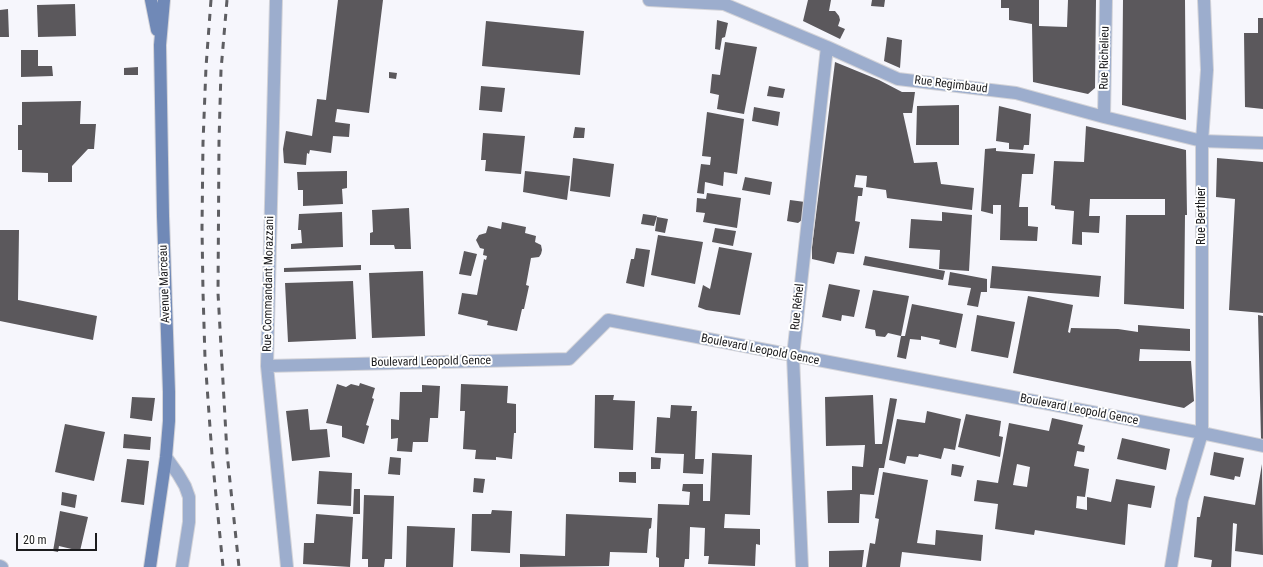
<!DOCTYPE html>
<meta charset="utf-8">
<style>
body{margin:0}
#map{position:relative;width:1263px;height:567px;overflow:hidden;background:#f6f6fc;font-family:"Roboto Condensed",sans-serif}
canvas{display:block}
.scale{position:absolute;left:16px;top:533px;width:81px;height:18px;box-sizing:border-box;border:2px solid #1c1c1e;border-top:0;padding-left:5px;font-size:12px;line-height:14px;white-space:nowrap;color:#1c1c1e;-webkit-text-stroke:3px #fff;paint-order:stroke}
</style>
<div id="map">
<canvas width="1263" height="567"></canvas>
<div class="scale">20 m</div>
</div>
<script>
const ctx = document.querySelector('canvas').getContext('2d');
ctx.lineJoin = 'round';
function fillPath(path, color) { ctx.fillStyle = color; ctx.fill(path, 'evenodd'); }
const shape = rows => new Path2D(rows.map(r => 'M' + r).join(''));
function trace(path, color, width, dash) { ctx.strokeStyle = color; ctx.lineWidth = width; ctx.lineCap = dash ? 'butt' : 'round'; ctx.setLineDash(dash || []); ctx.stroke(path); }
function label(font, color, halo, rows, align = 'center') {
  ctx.font = font + ' "Roboto Condensed",sans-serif'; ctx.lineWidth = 4; ctx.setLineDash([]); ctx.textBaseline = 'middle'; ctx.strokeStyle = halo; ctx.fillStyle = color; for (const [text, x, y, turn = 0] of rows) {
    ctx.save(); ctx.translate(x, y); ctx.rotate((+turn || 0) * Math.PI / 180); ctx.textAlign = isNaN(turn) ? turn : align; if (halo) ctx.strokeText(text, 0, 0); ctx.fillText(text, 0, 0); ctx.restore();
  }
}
const building = shape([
 [338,0,383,0,369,113,337,109,335,122,350,124,349,137,333,136,331,153,310,150,309,154,307,153,306,165,284,163,283,149,286,131,312,136,317,99,326,100],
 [808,0,831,0,829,11,835,11,839,16,840,20,838,26,845,29,840,39,803,21],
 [872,0,885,0,884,7,871,6],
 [1001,0,1039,0,1039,26,1067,27,1068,0,1096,0,1095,88,1088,94,1033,82,1032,24,1009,20,1009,8,1001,8],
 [1123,0,1185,0,1186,120,1122,105],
 [75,4,76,36,38,37,37,5],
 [8,9,9,37,0,37,0,10],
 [1258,18,1263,18,1263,109,1245,107,1244,33,1258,33],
 [717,20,728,23,725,37,722,38,720,50,715,49],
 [486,21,584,31,580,75,482,66],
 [887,37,902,40,900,68,884,61],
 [725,42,757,47,744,114,717,109,719,95,710,93,712,74,720,75],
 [21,50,38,50,38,66,52,66,53,76,21,77],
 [835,62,879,80,902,92,915,92,912,113,903,113,914,163,937,162,941,184,974,188,972,210,887,198,886,190,866,187,867,176,856,175,854,187,863,188,862,196,858,196,855,221,860,222,854,254,837,252,834,264,812,259,812,247],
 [138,67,138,75,124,75,124,68],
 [389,72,397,73,396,79,389,78],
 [481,86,505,88,502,112,479,110],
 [769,86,785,89,783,98,767,96],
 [81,101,80,124,96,124,94,149,88,149,72,166,72,182,48,182,48,173,22,172,22,150,18,150,18,125,22,125,22,102],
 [959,105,959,145,916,145,917,106],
 [999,106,1031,114,1029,145,1024,145,1023,150,1009,149,1009,143,996,141],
 [754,107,780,112,778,126,752,121],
 [707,112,744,119,737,174,724,172,723,186,705,182,704,194,697,193,701,164,710,165,711,157,702,156],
 [1086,126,1186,150,1187,215,1185,215,1184,309,1124,304,1126,215,1165,215,1165,199,1090,199,1089,216,1100,216,1099,233,1082,232,1082,245,1072,244,1074,211,1055,209,1055,206,1051,205,1054,161,1084,162],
 [575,127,585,128,584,138,573,138],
 [483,133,525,136,521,174,485,171,486,160,481,160],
 [996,148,996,151,1035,154,1033,174,1022,174,1019,207,1028,207,1028,226,1038,227,1037,241,1000,240,1001,205,993,205,993,214,981,211,985,149],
 [573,158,614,164,610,197,570,191],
 [1217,158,1263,162,1263,313,1229,310,1235,199,1216,197],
 [347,171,347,188,342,189,343,204,303,206,303,190,298,190,297,172],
 [525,171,570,176,567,200,523,192],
 [745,177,772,182,770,195,742,190],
 [707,193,741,198,737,228,703,222,705,213,696,212,697,198,706,199],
 [790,200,805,202,802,220,798,223,787,221],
 [409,208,411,249,395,249,394,245,370,245,370,233,373,232,372,210],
 [342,212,343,247,291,249,291,244,302,243,301,230,298,230,299,214],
 [942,212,972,215,969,271,939,269,940,250,909,248,911,219,942,221],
 [643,214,657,216,654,226,641,224],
 [657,217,668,219,665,233,655,231],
 [502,222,526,227,525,233,536,236,535,242,541,245,542,250,541,254,539,257,531,258,526,285,529,286,524,309,522,309,517,331,487,325,488,321,458,314,462,293,477,295,484,259,486,260,487,256,483,255,484,249,480,248,476,240,479,235,486,233,488,226,501,229],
 [715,228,736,231,733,246,712,242],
 [0,230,19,230,18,300,97,316,93,340,0,321],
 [658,235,703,242,695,284,651,275],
 [719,247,752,253,740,315,706,310,698,307,703,285,710,289],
 [636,248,650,250,644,287,626,283,631,259,634,259],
 [464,251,477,254,471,276,459,274],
 [865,256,945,271,943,280,863,265],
 [361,265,361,270,284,272,284,268],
 [992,266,1101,276,1099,297,990,288],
 [423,271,425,336,372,338,369,273],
 [950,272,987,279,987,292,981,292,978,307,967,305,971,288,948,285],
 [353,281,356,339,288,342,285,283],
 [829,284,860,290,854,317,842,315,841,321,822,317],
 [873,290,909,296,901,336,888,333,885,337,876,336,875,330,865,328],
 [1028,296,1073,305,1068,332,1070,333,1071,328,1118,329,1138,332,1138,325,1190,329,1190,351,1140,349,1139,361,1191,361,1194,401,1184,408,1013,373],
 [912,304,963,314,956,348,939,344,940,340,921,336,921,340,910,339,906,359,897,357,901,336,905,336],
 [977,315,1015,322,1008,358,971,351],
 [1258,315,1263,316,1263,439,1261,439],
 [360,383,375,388,372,398,374,399,366,425,369,426,364,444,342,437,342,426,326,423,337,384,346,387,351,384,359,386],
 [461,384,508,386,507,403,516,404,516,433,514,433,512,459,496,457,496,460,475,459,476,450,463,449,465,411,460,411],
 [422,385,440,386,438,418,430,418,428,442,413,442,412,452,397,451,398,438,391,439,391,419,399,420,400,392,422,392],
 [595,395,614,395,613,400,635,401,633,450,594,448],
 [873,395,875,444,882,444,890,398,897,399,884,468,879,468,874,495,860,494,859,523,828,523,827,491,852,490,852,466,863,467,865,445,826,446,825,397],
 [132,397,155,398,152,421,130,418],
 [671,405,692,406,691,411,697,411,695,459,704,459,703,474,683,473,684,454,655,453,657,417,670,418],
 [308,409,310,430,327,429,330,457,292,461,286,411],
 [927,411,961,419,955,450,944,448,941,459,919,454,918,457,907,456,905,464,889,460,897,419,925,423],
 [966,414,1001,421,999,436,1003,437,1000,457,958,447],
 [1052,418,1083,425,1078,444,1085,446,1084,452,1077,451,1074,466,1089,469,1085,497,1077,496,1076,508,1087,510,1087,497,1111,502,1116,479,1155,486,1151,508,1128,504,1125,545,1035,530,1034,535,995,529,998,504,974,501,977,480,998,483,1009,423,1049,431],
 [1017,464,1030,467,1027,487,1013,485],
 [65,424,105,432,94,481,55,472],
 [124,434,151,437,150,450,123,448],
 [1122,438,1170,449,1166,470,1117,459],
 [1214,452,1244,458,1240,477,1235,476,1234,480,1210,475],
 [712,453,752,455,750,515,725,514,724,528,760,529,760,545,756,544,755,566,708,564,709,556,704,556,705,528,690,527,689,559,685,559,684,567,659,567,659,558,656,557,658,504,689,505,690,492,682,491,683,484,703,484,703,501,710,501],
 [390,457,401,458,400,475,388,474],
 [651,457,661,458,660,469,651,469],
 [127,459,149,461,144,505,121,502],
 [952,464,964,466,961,477,951,475],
 [1262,464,1263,555,1235,551,1237,524,1233,523,1231,567,1211,567,1212,560,1194,557,1197,517,1200,517,1204,496,1255,505],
 [319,471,352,473,351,506,317,504],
 [619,472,636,472,636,483,619,482],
 [883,472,928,480,917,543,935,545,936,530,983,535,981,561,902,552,900,567,866,567,870,543,875,544,879,519,875,518],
 [474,478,485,479,483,493,473,492],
 [354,489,360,489,360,514,353,514],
 [62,492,77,495,75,508,61,505],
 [364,495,394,496,392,559,385,559,384,567,368,567,368,559,362,559],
 [492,510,512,511,510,553,471,551,472,514,491,514],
 [60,511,88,517,80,551,59,546,58,552,53,551],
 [316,514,353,517,350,567,303,564,304,543,314,543],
 [566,514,652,518,651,528,649,529,647,553,610,552,609,566,520,567,520,554,565,556],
 [407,526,455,528,453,567,406,567],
 [864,550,862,567,829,567,829,551]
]);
const street = shape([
 [276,0,267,366,287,567],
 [649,0,724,4,827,47,898,79,1016,93,1104,117,1202,141,1263,143],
 [1104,117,1106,0],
 [267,366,569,359,608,320,1202,433,1263,446],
 [166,457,178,474,185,486,189,497,189,522,182,567],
 [0,566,2,567],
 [802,567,793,356,827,47],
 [1171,567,1182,500,1202,433,1202,141,1207,70,1204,0]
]);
const secondary = shape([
 [151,0,157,30],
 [150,567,166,457,169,421,169,392,163,216,160,45,164,0]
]);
const rail = shape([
 [211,0,206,67,203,143,202,228,203,292,205,358,212,455,223,567],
 [227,0,221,70,219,142,218,293,227,453,239,567]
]);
const streetNames = [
 ["Rue Richelieu",1105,58,-89],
 ["Rue Regimbaud",951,85,7],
 ["Rue Berthier",1202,216,-90],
 ["Avenue Marceau",165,284,-92],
 ["Rue Commandant Morazzani",269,284,-89],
 ["Rue Réhel",798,307,-84],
 ["Boulevard Leopold Gence",760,350,11],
 ["Boulevard Leopold Gence",431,362,-1],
 ["Boulevard Leopold Gence",1079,410,11]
];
fillPath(building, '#5b585c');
trace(street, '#d3d3d8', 14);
trace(secondary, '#d3d3d8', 14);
trace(street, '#9cadcd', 12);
trace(secondary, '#7089b7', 12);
trace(rail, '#5e5e62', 3, [7, 7]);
label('12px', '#1c1c1e', '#fff', streetNames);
</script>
